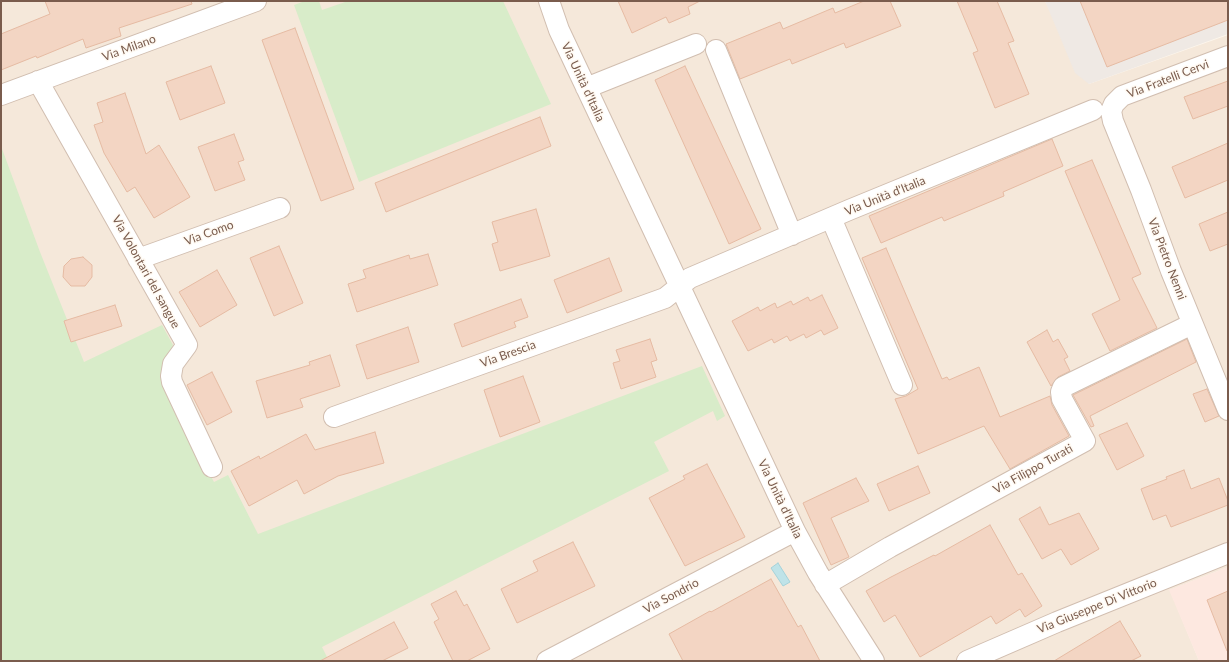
<!DOCTYPE html>
<meta charset="utf-8">
<style>
body{margin:0}
#map{position:relative;width:1229px;height:662px;overflow:hidden;background:#fdf6ec;font-family:Lato,sans-serif}
canvas{display:block}
.frame{position:absolute;inset:0;border:2px solid #7a5c4d;pointer-events:none}
</style>
<div id="map">
<canvas width="1229" height="662"></canvas>
<div class="frame"></div>
</div>
<script>
const ctx = document.querySelector('canvas').getContext('2d');
ctx.lineJoin = 'round';
function fillPath(path, color) { ctx.fillStyle = color; ctx.fill(path, 'evenodd'); }
const shape = rows => new Path2D(rows.map(r => 'M' + r).join(''));
function trace(path, color, width, dash) { ctx.strokeStyle = color; ctx.lineWidth = width; ctx.lineCap = dash ? 'butt' : 'round'; ctx.setLineDash(dash || []); ctx.stroke(path); }
function label(font, color, halo, rows, align = 'center') {
  ctx.font = font + ' Lato,sans-serif'; ctx.lineWidth = 3; ctx.setLineDash([]); ctx.textBaseline = 'middle'; ctx.strokeStyle = halo; ctx.fillStyle = color; for (const [text, x, y, turn = 0] of rows) {
    ctx.save(); ctx.translate(x, y); ctx.rotate((+turn || 0) * Math.PI / 180); ctx.textAlign = isNaN(turn) ? turn : align; if (halo) ctx.strokeText(text, 0, 0); ctx.fillText(text, 0, 0); ctx.restore();
  }
}
const residential = shape([
 [1,1,1045,1,1089,84,1228,35,1228,567,1170,590,1199,661,1,661]
]);
const commercial = shape([
 [1228,567,1228,661,1199,661,1169,590]
]);
const industrial = shape([
 [1045,1,1228,1,1228,34,1089,84,1075,73]
]);
const green = shape([
 [305,1,319,1,322,10,348,1,503,1,551,104,359,182,294,5],
 [1,146,40,252,84,362,162,325,173,345,167,362,182,424,214,482,228,475,258,534,702,366,725,416,717,421,713,411,654,442,669,471,322,647,329,661,1,661]
]);
const water = shape([
 [778,563,790,582,783,586,771,568,778,563]
]);
const building = shape([
 [45,1,191,1,192,4,119,28,121,36,86,48,83,39,37,58,36,56,1,70,1,34,50,14,45,1],
 [618,1,700,1,688,7,690,14,669,23,666,17,632,33,618,1],
 [864,1,890,1,901,26,846,48,844,43,792,64,790,59,740,79,726,44,780,22,783,29,833,8,835,13,864,1],
 [957,1,997,1,1014,41,1008,43,1029,94,995,108,973,53,978,51,957,1],
 [1080,1,1228,1,1228,20,1107,67,1080,1],
 [295,28,354,189,321,201,262,40,295,28],
 [211,66,225,103,180,120,166,82,211,66],
 [685,66,761,229,729,244,655,80,685,66],
 [1228,81,1228,106,1193,119,1184,97,1228,81],
 [125,93,146,154,159,145,190,197,154,218,135,187,127,192,104,153,94,125,103,122,97,103,125,93],
 [540,117,551,146,386,212,375,183,540,117],
 [234,134,244,160,238,162,245,180,215,191,198,147,234,134],
 [1052,139,1063,166,1003,192,1004,196,944,221,942,217,881,243,869,216,1052,139],
 [1228,143,1228,180,1185,198,1172,167,1228,143],
 [1092,160,1141,274,1132,278,1157,328,1110,351,1092,314,1120,300,1065,171,1092,160],
 [536,209,550,256,500,271,492,244,498,242,492,222,536,209],
 [1228,212,1228,244,1210,251,1199,224,1228,212],
 [279,246,303,303,274,316,250,258,279,246],
 [886,248,942,379,947,377,949,380,979,367,1000,417,1050,396,1052,405,1069,436,1010,469,984,426,918,454,895,399,906,396,918,389,862,258,886,248],
 [428,254,438,285,357,312,348,284,366,278,363,270,409,255,410,259,428,254],
 [83,257,92,265,92,277,85,286,71,286,63,277,64,266,71,259,83,257],
 [609,258,622,291,567,313,554,280,609,258],
 [217,270,237,305,200,327,179,292,217,270],
 [822,295,838,328,824,335,821,330,806,338,804,334,790,341,787,336,774,343,772,339,748,351,732,321,758,307,760,311,775,303,777,308,791,301,793,305,808,297,810,301,822,295],
 [521,299,528,317,514,322,516,327,462,347,454,324,521,299],
 [115,305,122,326,71,342,64,321,115,305],
 [408,327,419,362,367,379,356,345,408,327],
 [1047,330,1053,342,1058,339,1068,357,1064,359,1070,371,1058,377,1051,386,1027,342,1047,330],
 [650,339,657,360,651,362,656,377,621,389,613,363,620,361,616,350,650,339],
 [1187,339,1196,362,1090,416,1094,426,1091,427,1073,395,1187,339],
 [330,355,340,386,300,399,303,407,267,418,256,381,310,365,309,362,330,355],
 [212,372,232,412,207,425,187,385,212,372],
 [523,376,540,422,500,437,484,390,523,376],
 [1207,389,1219,416,1205,422,1193,394,1207,389],
 [1127,423,1144,456,1117,470,1099,435,1127,423],
 [375,432,384,463,338,476,304,494,297,480,249,506,231,471,259,456,260,459,306,434,315,450,375,432],
 [707,464,745,537,685,566,649,498,685,479,683,476,707,464],
 [918,466,930,493,889,511,877,484,918,466],
 [1184,470,1191,489,1219,478,1228,501,1228,505,1171,527,1166,515,1153,520,1141,489,1167,479,1166,477,1184,470],
 [856,478,869,501,831,518,849,557,831,565,803,503,856,478],
 [1040,507,1049,525,1079,513,1099,549,1071,565,1061,549,1042,559,1019,519,1040,507],
 [990,525,1018,575,1022,573,1042,606,1025,617,1020,609,996,624,991,616,920,657,895,615,884,622,866,591,891,577,934,555,935,556,990,525],
 [573,542,595,586,517,623,501,589,538,571,533,561,573,542],
 [771,579,798,627,801,625,820,661,683,661,669,634,710,611,711,612,771,579],
 [456,591,464,606,467,604,490,649,467,661,453,661,434,622,439,619,431,604,456,591],
 [1228,591,1228,651,1227,651,1207,600,1228,591],
 [1120,621,1141,656,1131,661,1054,661,1120,621],
 [394,622,408,648,382,661,320,661,394,622]
]);
const minor = shape([
 [549,1,559,30,795,531,818,573,874,661],
 [716,50,792,235],
 [1228,56,1122,96,1114,104,1111,111,1113,121,1141,190,1171,271,1228,410],
 [38,81,187,345,173,364,171,376,172,382,212,467],
 [586,88,696,44],
 [1,95,256,1],
 [831,218,902,385],
 [138,259,280,208],
 [334,417,665,298,690,278,849,210,1093,110],
 [825,585,890,547,1085,441,1062,399,1061,392,1063,387,1192,324],
 [547,661,795,531],
 [967,661,1057,622,1228,553]
]);
const streetNames = [
 ["Via Milano",129,48,-20],
 ["Via Fratelli Cervi",1168,79,-21],
 ["Via Unità d'Italia",583,82,65],
 ["Via Unità d'Italia",885,196,-22],
 ["Via Como",209,233,-20],
 ["Via Pietro Nenni",1167,259,69],
 ["Via Volontari del sangue",146,272,61],
 ["Via Brescia",508,354,-20],
 ["Via Filippo Turati",1033,469,-29],
 ["Via Unità d'Italia",780,499,64],
 ["Via Sondrio",671,596,-28],
 ["Via Giuseppe Di Vittorio",1097,606,-22]
];
fillPath(residential, '#f5e8da');
fillPath(commercial, '#fde8e0');
fillPath(industrial, '#efe9e4');
fillPath(green, '#d8ecc9');
fillPath(water, '#bfe3e8');
trace(water, '#a5d3da', 1);
fillPath(building, '#f3d5c3');
trace(building, '#e6bba3', 1);
trace(minor, '#d1beb0', 22);
trace(minor, '#fff', 20);
label('12px', '#7a5c4d', '#fffaf3', streetNames);
</script>
